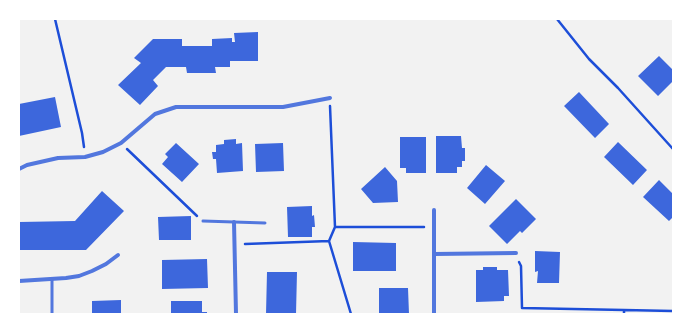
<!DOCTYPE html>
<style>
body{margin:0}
#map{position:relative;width:692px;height:333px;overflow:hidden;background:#f2f2f2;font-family:Inter,sans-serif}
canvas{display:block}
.frame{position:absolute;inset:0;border:20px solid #fff;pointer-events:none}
</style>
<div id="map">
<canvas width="692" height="333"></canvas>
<div class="frame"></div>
</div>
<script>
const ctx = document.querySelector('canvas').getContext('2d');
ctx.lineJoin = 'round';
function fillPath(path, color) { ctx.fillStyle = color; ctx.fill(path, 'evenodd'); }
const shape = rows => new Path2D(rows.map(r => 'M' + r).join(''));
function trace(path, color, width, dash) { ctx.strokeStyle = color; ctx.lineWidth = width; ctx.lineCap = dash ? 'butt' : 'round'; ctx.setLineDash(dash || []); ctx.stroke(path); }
const building = shape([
 [258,32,258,61,230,61,230,67,215,67,216,73,187,73,186,67,166,67,153,80,158,86,140,105,118,85,141,63,134,58,153,39,182,39,182,46,212,46,212,39,232,38,232,42,235,42,234,33],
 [659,56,673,70,673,81,658,96,638,76],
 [579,92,609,124,595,138,564,106],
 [55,97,61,127,19,136,19,104],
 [436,136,461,136,462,148,465,148,465,161,462,161,462,167,457,167,457,173,436,173],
 [400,137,426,137,426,173,406,173,406,168,400,168],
 [236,139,236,144,242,143,243,171,217,173,216,159,213,159,212,152,216,152,216,145,224,144,224,140],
 [618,142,647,170,633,185,604,157],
 [176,143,199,164,182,182,162,164,168,157,165,154],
 [283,143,284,171,256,172,255,144],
 [486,165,505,181,485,204,467,188],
 [385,167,397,181,398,202,373,203,361,189],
 [659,180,673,194,673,217,669,221,643,197],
 [102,191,124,211,86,250,19,250,19,222,75,221],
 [516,199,536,219,522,233,520,231,507,244,489,226],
 [312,206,312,216,314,215,315,227,312,227,312,237,288,237,287,207],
 [191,216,191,240,159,240,158,217],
 [353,242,396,243,396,271,353,271],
 [535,251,560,252,559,283,537,283,538,271,535,272],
 [207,259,208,288,162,289,162,260],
 [483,267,497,267,497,270,508,270,509,296,504,296,504,301,476,302,476,270,483,270],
 [267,272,297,272,296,314,266,314],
 [379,288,408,288,409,314,379,314],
 [121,300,121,314,92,314,92,301],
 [171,301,202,301,202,312,207,312,207,314,171,314]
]);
const path = shape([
 [55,19,82,133,84,147],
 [557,19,589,59,618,88,673,149],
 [330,106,335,227,329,241,351,314],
 [127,149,197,216],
 [335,227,424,227],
 [245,244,329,241],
 [519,262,521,266,522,308,624,310],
 [624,314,624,310,673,311]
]);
const service = shape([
 [203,221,265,223],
 [52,314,52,279]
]);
const minor = shape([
 [19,169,27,165,58,158,85,157,103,152,121,143,155,114,176,107,283,107,330,98],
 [434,210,434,314],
 [234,222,236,314],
 [434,254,516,253],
 [19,281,66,278,79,276,92,271,106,264,118,255]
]);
fillPath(building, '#3d67dc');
trace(path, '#1d4ed8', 2.5);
trace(service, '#5277de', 3);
trace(minor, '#5277de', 4);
</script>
